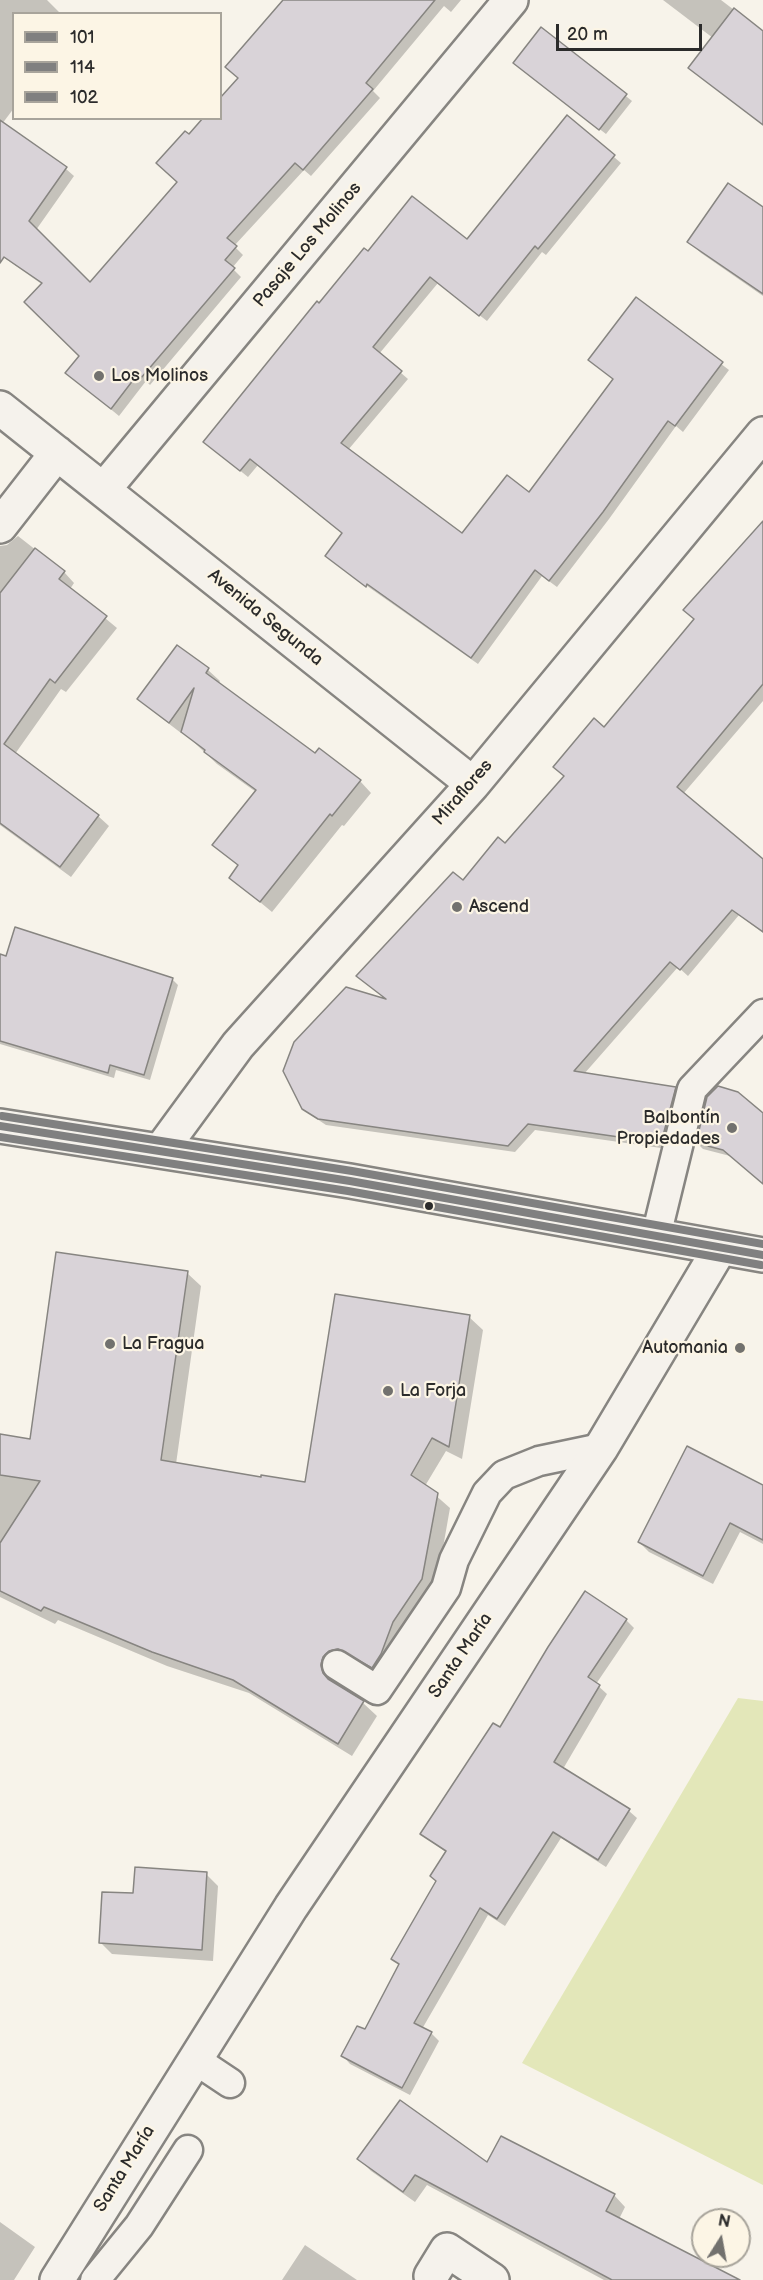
<!DOCTYPE html>
<meta charset="utf-8">
<style>
body{margin:0}
#map{position:relative;width:763px;height:2280px;overflow:hidden;background:#f7f3ea;font-family:"Balsamiq Sans",sans-serif}
canvas{display:block}
.legend{position:absolute;left:12px;top:12px;width:210px;height:108px;box-sizing:border-box;background:#fcf5e5;border:2px solid #a8a49b;margin:0;padding:8px 10px;list-style:none;font-size:18px;color:#2b2b2b}
.legend li{display:flex;align-items:center;gap:12px;height:30px}
.legend b{width:30px;border:2px solid #a8a49b}
.north{position:absolute;left:691px;top:2208px;width:60px;height:60px;box-sizing:border-box;background:#fcf5e5;border:2px solid #a8a49b;border-radius:50%;rotate:11deg;font-size:16px;font-weight:700;line-height:24px;text-align:center;color:#2b2b2b}
.north::after{content:'';display:block;margin:auto;width:21px;height:27px;background:#72716e;clip-path:polygon(50% 0,100% 100%,50% 72%,0 100%)}
.scale{position:absolute;left:556px;top:24px;width:146px;height:27px;box-sizing:border-box;border:3px solid #2b2b2b;border-top:0;padding-left:8px;font-size:18px;line-height:21px;white-space:nowrap;color:#2b2b2b;-webkit-text-stroke:4px #fcf5e5;paint-order:stroke}
</style>
<div id="map">
<canvas width="763" height="2280"></canvas>
<ul class="legend">
<li><b style="height:8px;background:#808080"></b>101</li>
<li><b style="height:8px;background:#808080"></b>114</li>
<li><b style="height:8px;background:#808080"></b>102</li>
</ul>
<div class="north">N</div>
<div class="scale">20 m</div>
</div>
<script>
const ctx = document.querySelector('canvas').getContext('2d');
ctx.lineJoin = 'round';
function fillPath(path, color) { ctx.fillStyle = color; ctx.fill(path, 'evenodd'); }
const shape = rows => new Path2D(rows.map(r => 'M' + r).join(''));
function trace(path, color, width, dash) { ctx.strokeStyle = color; ctx.lineWidth = width; ctx.lineCap = dash ? 'butt' : 'round'; ctx.setLineDash(dash || []); ctx.stroke(path); }
function label(font, color, halo, rows, align = 'center') {
  ctx.font = font + ' "Balsamiq Sans",sans-serif'; ctx.lineWidth = 4.5; ctx.setLineDash([]); ctx.textBaseline = 'middle'; ctx.strokeStyle = halo; ctx.fillStyle = color; for (const [text, x, y, turn = 0] of rows) {
    ctx.save(); ctx.translate(x, y); ctx.rotate((+turn || 0) * Math.PI / 180); ctx.textAlign = isNaN(turn) ? turn : align; if (halo) ctx.strokeText(text, 0, 0); ctx.fillText(text, 0, 0); ctx.restore();
  }
}
const green = shape([
 [738,1698,763,1701,763,2185,522,2063]
]);
const shadow = shape([
 [0,0,47,0,61,14,14,14,14,108,2,124,66,169,74,176,36,230,90,284,179,182,189,136,220,118,239,79,294,0,461,0,451,12,444,6,373,91,380,98,311,176,304,170,234,246,243,255,232,268,241,277,150,385,146,381,119,416,67,373,81,356,43,285,0,255],
 [663,0,721,0,763,32,763,125,690,68,713,38],
 [542,29,632,101,606,134,521,69],
 [567,117,621,163,546,255,542,252,487,321,438,283,379,354,408,379,348,450,462,535,529,494,614,380,636,299,729,370,683,432,676,426,609,519,557,587,542,576,478,664,333,562,343,534,258,465,248,477,212,448,320,306,368,253,467,241],
 [763,209,763,296,701,253,689,242],
 [763,523,763,701,683,794,763,861,763,933,739,915,688,976,678,967,584,1074,675,1088,681,1095,668,1149,535,1130,515,1152,326,1125,311,1115,303,1108,389,1002,463,882,505,845,565,776,695,619],
 [18,536,64,572,74,583,70,589,117,628,66,692,61,689,15,754,98,816,109,826,71,877,0,825,0,546,7,545],
 [178,647,208,670,220,681,218,684,315,755,360,781,371,793,344,826,342,825,272,912,231,878,239,866,214,845,256,792,217,764,182,731,181,733,151,710,139,699],
 [0,956,172,979,178,985,150,1080,116,1070,114,1078,0,1044],
 [763,1115,763,1183,730,1156,703,1149,697,1143],
 [187,1273,201,1286,176,1464,306,1484,469,1317,483,1330,462,1459,446,1451,425,1486,450,1508,435,1593,394,1668,333,1679,335,1685,363,1703,377,1716,352,1756,249,1693,167,1666,58,1620,55,1624,0,1597,0,1435,31,1440],
 [763,1487,763,1544,740,1532,713,1584,649,1552,639,1542],
 [626,1620,634,1628,596,1684,607,1694,563,1769,629,1811,637,1818,606,1867,561,1838,505,1926,488,1915,422,2029,431,2033,439,2041,410,2095,350,2064,343,2056,365,2030,400,1966,393,1959,437,1882,447,1853,422,1834,500,1729],
 [206,1874,218,1886,213,1961,112,1954,101,1943,135,1895],
 [359,2159,488,2165,614,2195,625,2207,619,2219,737,2280,604,2280,427,2185,415,2202,371,2171],
 [0,2222,35,2247,14,2280,0,2280],
 [305,2245,357,2280,282,2280]
]);
const building = shape([
 [283,0,435,0,366,83,373,89,303,170,295,163,227,238,237,246,225,260,235,268,141,378,137,375,111,409,65,373,79,356,24,302,42,283,4,257,0,263,0,120,67,167,29,221,90,282,177,182,156,163,185,131,189,134,203,118,220,118,220,98,238,78,225,67,283,0],
 [734,8,763,31,763,125,688,68,734,8],
 [541,27,627,94,599,130,513,63,541,27],
 [567,115,615,155,538,249,535,246,479,316,430,277,373,347,402,371,341,443,462,533,507,475,529,492,613,379,588,360,636,297,723,362,675,426,668,421,603,512,549,581,535,570,471,658,367,584,366,587,325,556,342,533,250,459,240,471,203,442,317,301,319,303,364,248,368,251,412,196,467,239,567,115],
 [728,183,763,207,763,294,687,242,728,183],
 [763,521,763,684,677,787,763,859,763,932,732,910,680,970,670,962,574,1071,676,1087,661,1143,528,1124,508,1146,318,1119,302,1109,283,1071,294,1042,346,987,386,999,356,976,453,872,463,880,498,837,505,843,564,776,553,767,594,718,604,727,694,619,683,610,763,521],
 [35,548,65,571,59,579,107,616,55,683,50,679,4,744,99,815,60,867,0,823,0,593,35,548],
 [177,645,209,668,206,673,315,753,319,748,361,780,332,816,330,814,260,902,229,878,238,865,212,845,256,790,204,752,205,750,181,732,194,688,169,723,137,699,177,645],
 [15,927,173,978,144,1075,110,1065,108,1073,0,1041,0,954,6,956,15,927],
 [718,1086,738,1092,763,1113,763,1184,723,1150,696,1143,707,1097,718,1086],
 [56,1252,188,1271,161,1460,261,1477,261,1475,305,1482,335,1294,470,1315,449,1447,432,1438,411,1475,438,1493,422,1579,393,1622,381,1654,372,1668,338,1649,329,1651,323,1657,321,1665,323,1673,328,1679,364,1701,338,1744,233,1680,152,1652,44,1607,41,1611,0,1591,0,1543,40,1481,0,1475,0,1434,30,1439,56,1252],
 [687,1446,763,1485,763,1540,730,1523,703,1576,638,1542,687,1446],
 [585,1591,627,1619,588,1677,600,1685,554,1762,630,1809,598,1860,553,1832,497,1919,480,1908,414,2023,432,2032,402,2088,341,2056,357,2026,365,2029,399,1964,391,1959,436,1881,430,1876,446,1851,420,1834,493,1723,500,1727,548,1647,585,1591],
 [135,1867,207,1872,202,1950,99,1943,102,1892,133,1893,135,1867],
 [400,2100,487,2162,501,2136,615,2194,606,2211,740,2280,612,2280,415,2175,403,2192,357,2159,400,2100]
]);
const service = shape([
 [656,1236,692,1089,763,1014],
 [337,1665,377,1690,446,1588,454,1560,487,1493,504,1475,539,1461,601,1448],
 [194,2059,230,2083],
 [95,2280,139,2226,188,2150]
]);
const minor = shape([
 [0,408,473,784],
 [104,489,511,0],
 [0,526,57,453],
 [161,1150,238,1045,473,784,763,434],
 [431,2276,447,2250,492,2280],
 [57,2280,291,1907,601,1448,720,1248]
]);
const primary = shape([
 [0,1126,350,1181,763,1255]
]);
const bus1 = shape([
 [0,1126,350,1181,763,1255]
]);
const bus2 = shape([
 [0,1137,348,1191,761,1265]
]);
const bus3 = shape([
 [2,1116,352,1171,763,1244]
]);
const markers = [
 [99,376,6,"#72716e"],
 [457,907,6,"#72716e"],
 [732,1128,6,"#72716e"],
 [429,1206,5,"#2b2b2b"],
 [110,1344,6,"#72716e"],
 [740,1348,6,"#72716e"],
 [388,1391,6,"#72716e"]
];
const streetNames = [
 ["Pasaje Los Molinos",308,245,-50],
 ["Avenida Segunda",265,618,39],
 ["Miraflores",463,793,-49],
 ["Santa María",461,1656,-56],
 ["Santa María",125,2169,-58]
];
const poiNames = [
 ["Los Molinos",111,376],
 ["Ascend",469,907],
 ["Balbontín",720,1118,"right"],
 ["Propiedades",720,1139,"right"],
 ["La Fragua",122,1344],
 ["Automania",728,1348,"right"],
 ["La Forja",400,1391]
];
fillPath(green, '#e3e7b9');
fillPath(shadow, '#0003');
fillPath(building, '#d9d3d8');
trace(building, '#878581', 1.5);
trace(service, '#878581', 33);
trace(minor, '#878581', 38);
trace(primary, '#878581', 38);
trace(service, '#f5f2ec', 28);
trace(minor, '#f5f2ec', 33);
trace(primary, '#f5f2ec', 33);
trace(bus1, '#808080', 8);
trace(bus2, '#808080', 8);
trace(bus3, '#808080', 8);
for (const [x, y, r, color] of markers) { const dot = new Path2D(); dot.arc(x, y, r, 0, 2 * Math.PI); ctx.fillStyle = color; ctx.fill(dot); trace(dot, '#fcf5e5', 2); }
label('18px', '#2b2b2b', '#fcf5e5', streetNames);
label('18px', '#2b2b2b', '#fcf5e5', poiNames, 'left');
</script>
